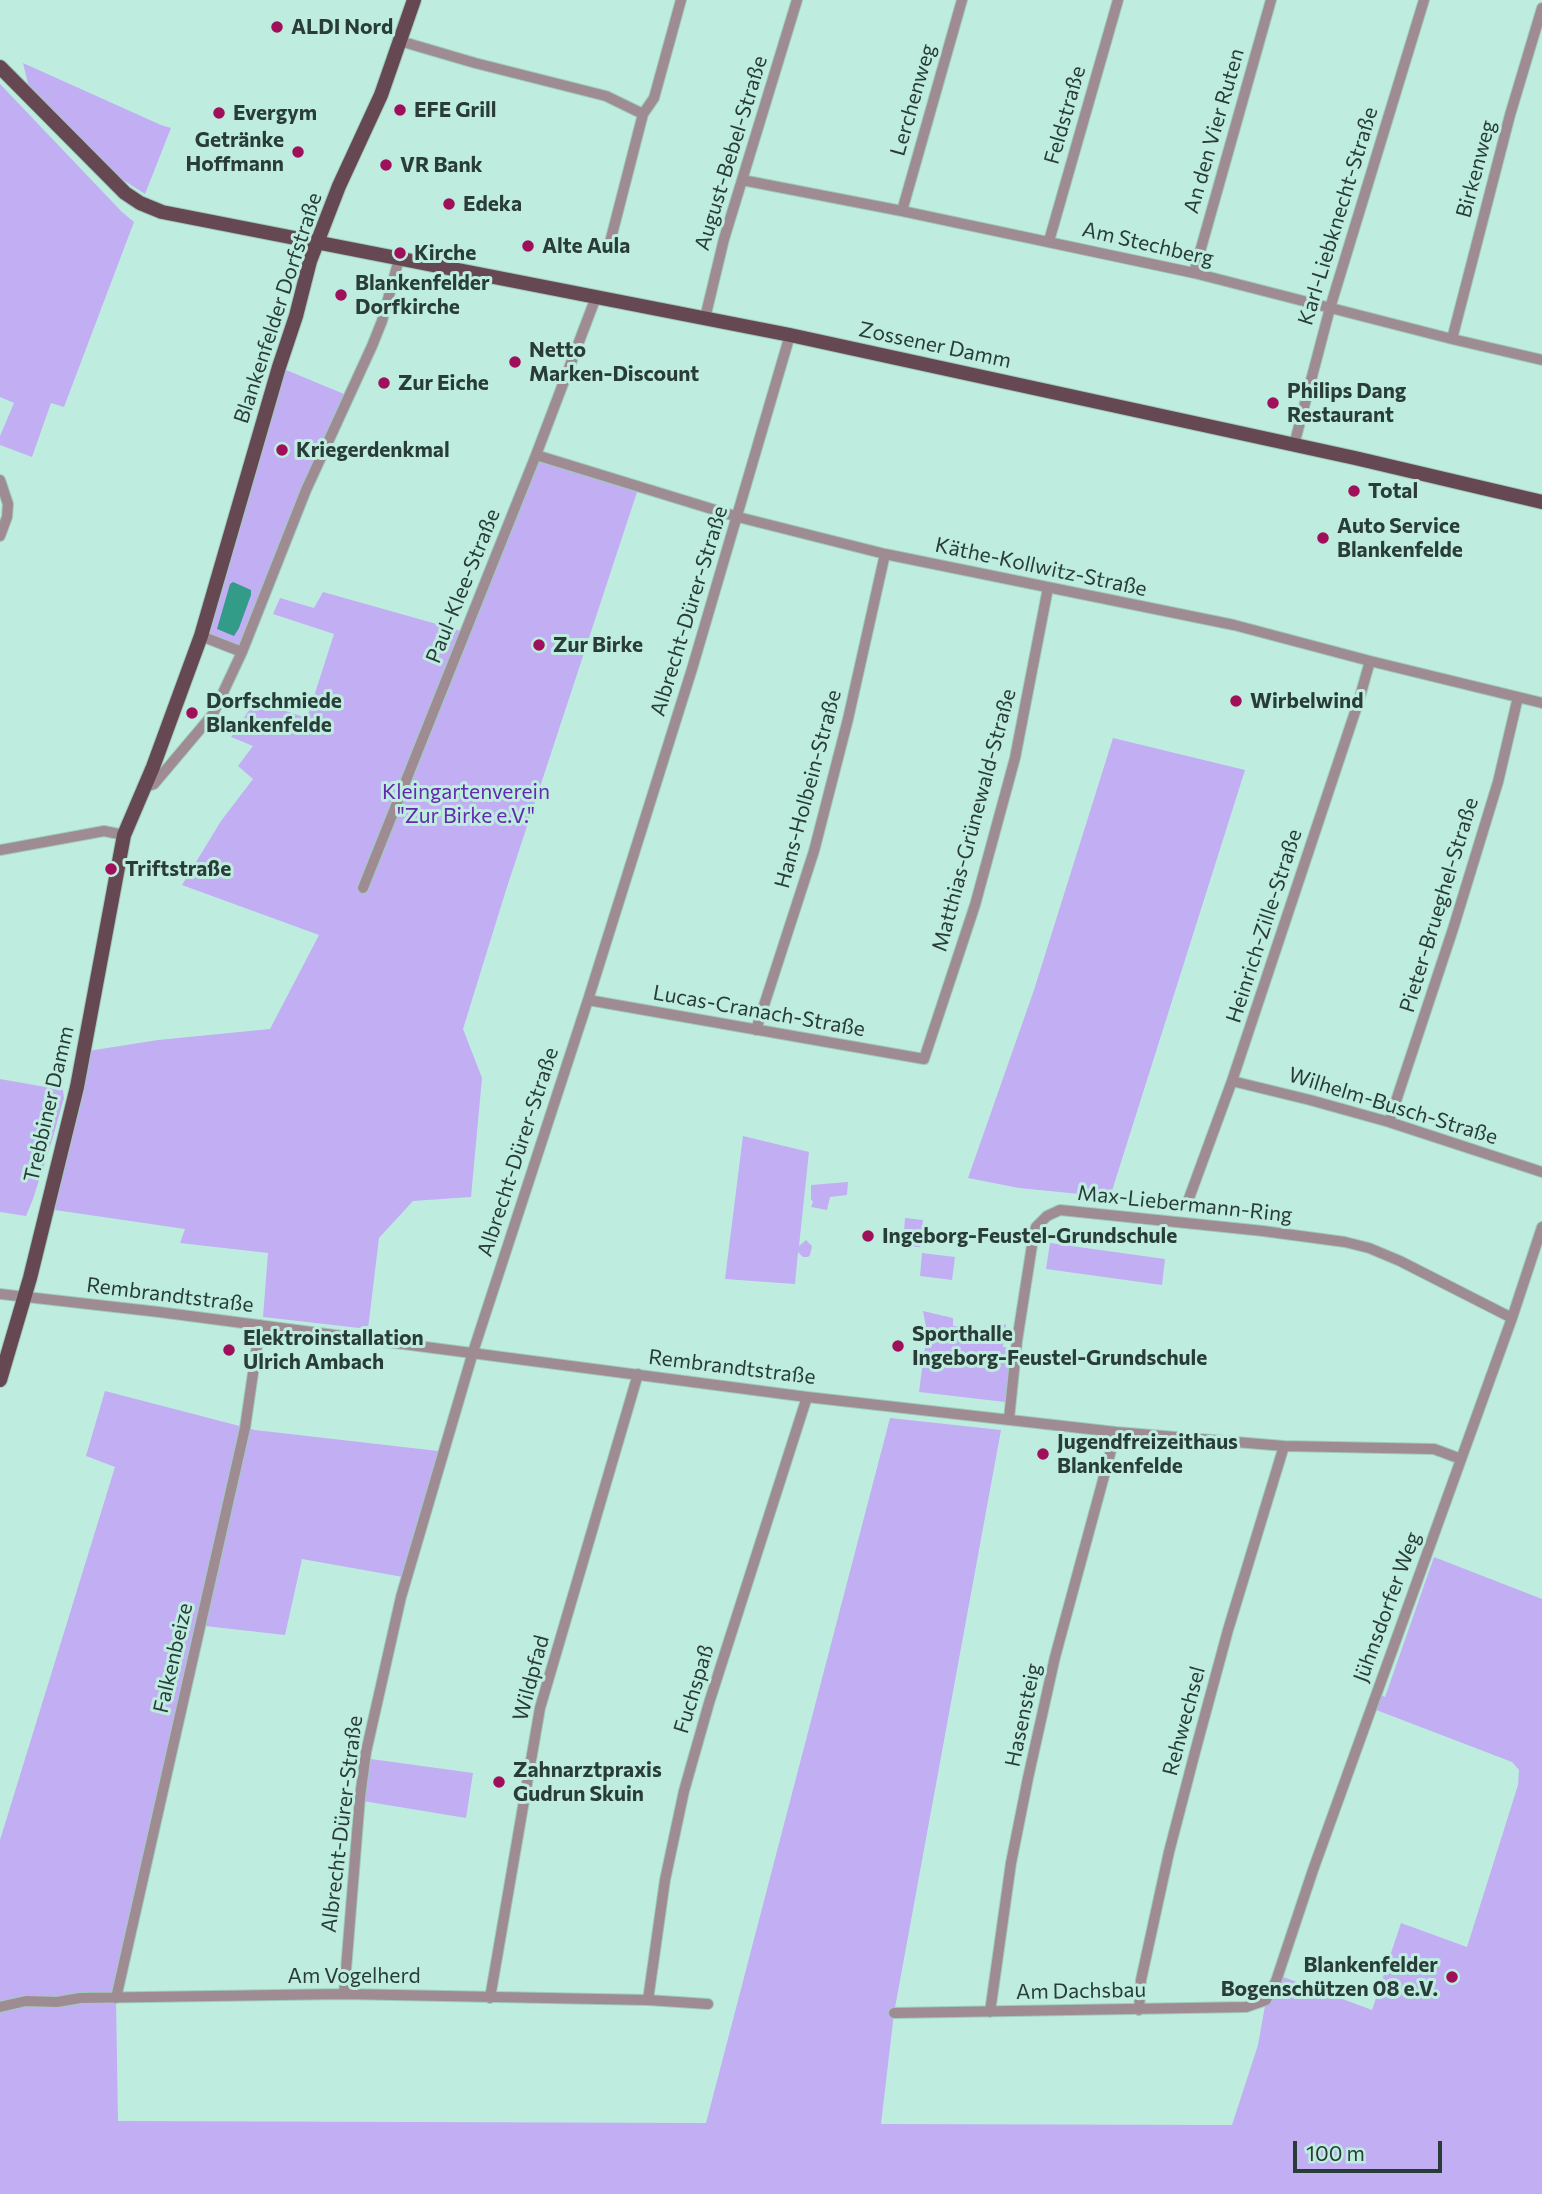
<!DOCTYPE html>
<meta charset="utf-8">
<style>
body{margin:0}
#map{position:relative;width:1542px;height:2194px;overflow:hidden;background:#beede0;font-family:Commissioner,sans-serif}
canvas{display:block}
.scale{position:absolute;left:1293px;top:2141px;width:149px;height:32px;box-sizing:border-box;border:4px solid #293c37;border-top:0;padding-left:9px;font-size:21px;line-height:24px;white-space:nowrap;color:#293c37;-webkit-text-stroke:5px #beede0;paint-order:stroke}
</style>
<div id="map">
<canvas width="1542" height="2194"></canvas>
<div class="scale">100 m</div>
</div>
<script>
const ctx = document.querySelector('canvas').getContext('2d');
ctx.lineJoin = 'round';
function fillPath(path, color) { ctx.fillStyle = color; ctx.fill(path, 'evenodd'); }
const shape = rows => new Path2D(rows.map(r => 'M' + r).join(''));
function trace(path, color, width, dash) { ctx.strokeStyle = color; ctx.lineWidth = width; ctx.lineCap = dash ? 'butt' : 'round'; ctx.setLineDash(dash || []); ctx.stroke(path); }
function label(font, color, halo, rows, align = 'center') {
  ctx.font = font + ' Commissioner,sans-serif'; ctx.lineWidth = 6; ctx.setLineDash([]); ctx.textBaseline = 'middle'; ctx.strokeStyle = halo; ctx.fillStyle = color; for (const [text, x, y, turn = 0] of rows) {
    ctx.save(); ctx.translate(x, y); ctx.rotate((+turn || 0) * Math.PI / 180); ctx.textAlign = isNaN(turn) ? turn : align; if (halo) ctx.strokeText(text, 0, 0); ctx.fillText(text, 0, 0); ctx.restore();
  }
}
const green = shape([
 [23,63,161,125,171,128,145,194,120,178,29,88],
 [0,84,122,212,134,222,64,407,51,403,32,457,0,445,0,436,14,403,0,397],
 [279,367,344,394,242,652,201,636],
 [536,455,639,486,506,890,463,1029,482,1078,471,1197,413,1201,379,1238,368,1329,263,1317,268,1253,180,1243,185,1229,55,1210,58,1193,79,1111,88,1051,158,1040,270,1029,319,935,182,885,221,821,253,779,238,766,253,746,231,737,255,701,307,718,334,634,273,614,280,598,314,608,323,592,465,632],
 [1113,738,1245,770,1110,1197,1019,1188,968,1178,1034,990],
 [0,1079,63,1090,64,1098,53,1137,33,1199,26,1216,0,1212],
 [743,1136,809,1152,799,1246,806,1240,812,1246,810,1255,808,1257,803,1257,798,1252,795,1284,725,1279],
 [848,1182,847,1195,830,1197,827,1210,811,1207,813,1202,811,1199,811,1185],
 [905,1218,923,1220,920,1247,903,1246],
 [1050,1243,1165,1259,1162,1285,1046,1269],
 [922,1253,955,1257,952,1280,920,1276],
 [923,1311,953,1318,953,1326,1003,1331,1004,1324,1006,1325,1003,1347,1012,1348,1005,1402,919,1392,927,1332],
 [105,1391,255,1430,438,1451,403,1577,302,1559,285,1635,205,1626,116,1998,118,2121,706,2123,890,1418,1001,1430,894,2013,881,2124,1232,2125,1258,2045,1266,2000,1278,1975,1372,2010,1401,1923,1467,1947,1518,1785,1519,1770,1512,1762,1371,1708,1376,1693,1385,1697,1434,1557,1542,1599,1542,2194,0,2194,0,1840,115,1467,86,1456],
 [371,1759,473,1773,466,1818,363,1801]
]);
const water = shape([
 [233,582,251,590,251,595,239,628,234,636,217,629,230,584]
]);
const minor = shape([
 [400,41,475,63,606,96,643,114],
 [742,180,902,211,1194,273,1452,339,1542,360],
 [902,211,962,0],
 [1049,241,1118,0],
 [608,250,643,114,654,98,681,0],
 [1194,273,1271,0],
 [705,318,724,239,797,0],
 [1452,339,1510,115,1542,8],
 [1294,445,1330,308,1424,0],
 [536,455,738,517,885,554,1234,625,1370,661,1542,703],
 [0,480,8,504,7,517,0,536],
 [201,636,242,652],
 [145,787,154,784,213,714,242,652,306,490,372,346,382,321,399,259],
 [0,850,104,831,124,835],
 [363,888,536,455,596,297],
 [588,1000,924,1059,975,905,1015,758,1048,588],
 [756,1030,814,851,848,719,885,554],
 [1232,1081,1310,1100,1389,1122,1542,1172],
 [1389,1122,1453,929,1498,782,1518,697],
 [1188,1201,1232,1081,1359,700,1370,661],
 [0,1294,159,1312,807,1397,1116,1432,1284,1446,1434,1449,1461,1459],
 [1009,1419,1017,1341,1033,1239,1036,1227,1047,1216,1060,1210,1263,1231,1345,1242,1369,1248,1400,1261,1512,1318],
 [344,1994,360,1797,366,1752,401,1597,473,1352,588,1000,692,669,790,335],
 [116,1998,245,1428,260,1325],
 [490,1998,540,1708,638,1374],
 [648,2000,665,1880,684,1791,709,1703,807,1397],
 [0,2007,26,2001,57,2002,80,1998,344,1994,648,2000,708,2004],
 [1139,2010,1141,1980,1169,1852,1195,1752,1228,1630,1284,1446],
 [990,2012,1011,1863,1028,1778,1055,1657,1116,1432],
 [894,2013,1246,2007,1266,2000,1276,1981,1313,1870,1512,1318,1542,1227]
]);
const major = shape([
 [0,67,125,193,140,203,162,212,790,335,1355,458,1542,502],
 [0,1380,30,1278,77,1087,124,835,153,767,201,636,279,367,296,316,310,261,339,186,381,95,414,0]
]);
const markers = [
 [277,27,7,"#9f0f5a"],
 [400,110,7,"#9f0f5a"],
 [219,113,7,"#9f0f5a"],
 [298,152,7,"#9f0f5a"],
 [386,165,7,"#9f0f5a"],
 [449,204,7,"#9f0f5a"],
 [528,246,7,"#9f0f5a"],
 [400,253,7,"#9f0f5a"],
 [341,295,7,"#9f0f5a"],
 [515,362,7,"#9f0f5a"],
 [384,383,7,"#9f0f5a"],
 [1273,403,7,"#9f0f5a"],
 [282,450,7,"#9f0f5a"],
 [1354,491,7,"#9f0f5a"],
 [1323,538,7,"#9f0f5a"],
 [539,645,7,"#9f0f5a"],
 [1236,701,7,"#9f0f5a"],
 [192,713,7,"#9f0f5a"],
 [111,869,7,"#9f0f5a"],
 [868,1236,7,"#9f0f5a"],
 [898,1346,7,"#9f0f5a"],
 [229,1350,7,"#9f0f5a"],
 [1043,1454,7,"#9f0f5a"],
 [499,1782,7,"#9f0f5a"],
 [1452,1977,7,"#9f0f5a"]
];
const poiNames = [
 ["ALDI Nord",291,27],
 ["EFE Grill",414,110],
 ["Evergym",233,113],
 ["Getränke",284,140,"right"],
 ["Hoffmann",284,164,"right"],
 ["VR Bank",400,165],
 ["Edeka",463,204],
 ["Alte Aula",542,246],
 ["Kirche",414,253],
 ["Blankenfelder",355,283],
 ["Dorfkirche",355,307],
 ["Netto",529,350],
 ["Marken-Discount",529,374],
 ["Zur Eiche",398,383],
 ["Philips Dang",1287,391],
 ["Restaurant",1287,415],
 ["Kriegerdenkmal",296,450],
 ["Total",1368,491],
 ["Auto Service",1337,526],
 ["Blankenfelde",1337,550],
 ["Zur Birke",553,645],
 ["Dorfschmiede",206,701],
 ["Blankenfelde",206,725],
 ["Wirbelwind",1250,701],
 ["Triftstraße",125,869],
 ["Ingeborg-Feustel-Grundschule",882,1236],
 ["Sporthalle",912,1334],
 ["Ingeborg-Feustel-Grundschule",912,1358],
 ["Elektroinstallation",243,1338],
 ["Ulrich Ambach",243,1362],
 ["Jugendfreizeithaus",1057,1442],
 ["Blankenfelde",1057,1466],
 ["Zahnarztpraxis",513,1770],
 ["Gudrun Skuin",513,1794],
 ["Blankenfelder",1438,1965,"right"],
 ["Bogenschützen 08 e.V.",1438,1989,"right"]
];
const streetNames = [
 ["Lerchenweg",913,100,-74],
 ["Feldstraße",1065,115,-74],
 ["An den Vier Ruten",1214,131,-74],
 ["August-Bebel-Straße",731,153,-73],
 ["Birkenweg",1476,169,-75],
 ["Karl-Liebknecht-Straße",1338,216,-73],
 ["Am Stechberg",1148,244,13],
 ["Blankenfelder Dorfstraße",278,308,-72],
 ["Zossener Damm",935,345,12],
 ["Käthe-Kollwitz-Straße",1041,567,12],
 ["Paul-Klee-Straße",463,586,-68],
 ["Albrecht-Dürer-Straße",689,611,-73],
 ["Hans-Holbein-Straße",808,789,-75],
 ["Matthias-Grünewald-Straße",974,820,-75],
 ["Pieter-Brueghel-Straße",1439,905,-73],
 ["Heinrich-Zille-Straße",1264,926,-72],
 ["Lucas-Cranach-Straße",759,1011,10],
 ["Trebbiner Damm",49,1104,-77],
 ["Wilhelm-Busch-Straße",1393,1106,17],
 ["Albrecht-Dürer-Straße",518,1152,-72],
 ["Max-Liebermann-Ring",1185,1204,6],
 ["Rembrandtstraße",170,1295,7],
 ["Rembrandtstraße",732,1367,7],
 ["Jühnsdorfer Weg",1387,1607,-70],
 ["Falkenbeize",173,1658,-77],
 ["Wildpfad",531,1678,-75],
 ["Fuchspaß",694,1689,-73],
 ["Hasensteig",1023,1715,-78],
 ["Rehwechsel",1184,1721,-75],
 ["Albrecht-Dürer-Straße",342,1824,-83],
 ["Am Vogelherd",354,1976],
 ["Am Dachsbau",1081,1991,-1]
];
const parkNames = [
 ["Kleingartenverein",466,792],
 ["\"Zur Birke e.V.\"",466,816]
];
fillPath(green, '#c2aef3');
fillPath(water, '#339c88');
trace(minor, '#a0cabe', 12);
trace(major, '#a0cabe', 16);
trace(minor, '#9e8c92', 10);
trace(major, '#664852', 14);
for (const [x, y, r, color] of markers) { const dot = new Path2D(); dot.arc(x, y, r, 0, 2 * Math.PI); ctx.fillStyle = color; ctx.fill(dot); trace(dot, '#beede0', 2.5); }
label('bold 21px', '#293c37', '#beede0', poiNames, 'left');
label('21px', '#293c37', '#beede0', streetNames);
label('21px', '#6329ae', '#beede0', parkNames);
</script>
